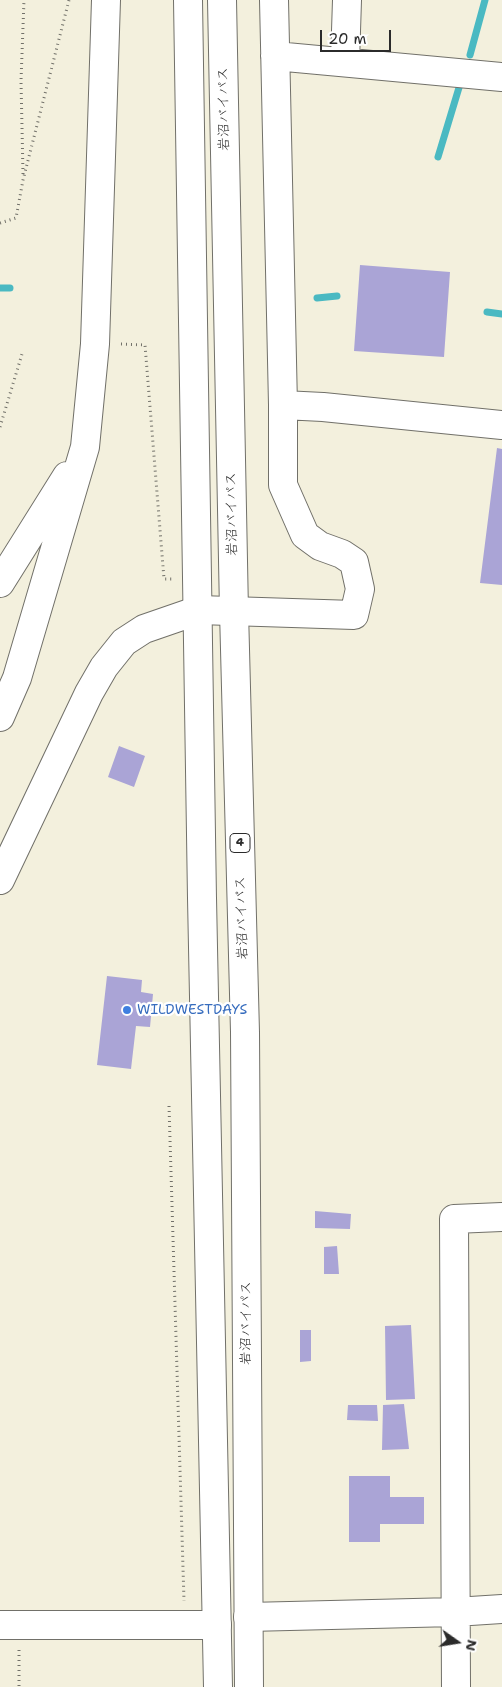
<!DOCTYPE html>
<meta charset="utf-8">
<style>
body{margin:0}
#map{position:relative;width:502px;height:1687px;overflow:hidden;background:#f3f0dd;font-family:"Shantell Sans",sans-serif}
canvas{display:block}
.north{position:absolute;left:432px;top:1617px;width:50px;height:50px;-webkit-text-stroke:4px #fff;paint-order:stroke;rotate:103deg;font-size:14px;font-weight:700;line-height:20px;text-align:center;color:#2b2b2b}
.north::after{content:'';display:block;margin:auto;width:18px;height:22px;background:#2b2b2b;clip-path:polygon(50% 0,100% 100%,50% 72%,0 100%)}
.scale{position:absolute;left:320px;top:30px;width:71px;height:22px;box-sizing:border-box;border:2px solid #2b2b2b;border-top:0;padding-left:6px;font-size:15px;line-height:18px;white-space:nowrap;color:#2b2b2b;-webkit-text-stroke:4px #fff;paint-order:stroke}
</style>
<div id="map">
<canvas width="502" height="1687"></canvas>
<div class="north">N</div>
<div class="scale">20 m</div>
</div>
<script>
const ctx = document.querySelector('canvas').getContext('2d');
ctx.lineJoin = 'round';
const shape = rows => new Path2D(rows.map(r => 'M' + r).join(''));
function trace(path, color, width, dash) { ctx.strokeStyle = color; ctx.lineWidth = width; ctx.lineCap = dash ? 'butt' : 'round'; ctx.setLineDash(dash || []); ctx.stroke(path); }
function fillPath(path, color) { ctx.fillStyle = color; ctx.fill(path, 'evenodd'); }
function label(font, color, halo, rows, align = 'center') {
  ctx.font = font + ' "Shantell Sans","Klee One",sans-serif'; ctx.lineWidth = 4.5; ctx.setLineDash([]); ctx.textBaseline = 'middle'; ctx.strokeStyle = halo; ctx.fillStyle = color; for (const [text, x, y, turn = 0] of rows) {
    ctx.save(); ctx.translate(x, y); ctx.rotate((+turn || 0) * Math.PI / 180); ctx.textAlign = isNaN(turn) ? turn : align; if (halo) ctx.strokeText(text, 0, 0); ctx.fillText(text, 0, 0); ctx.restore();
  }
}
const stream = shape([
 [470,55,485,0],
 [438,157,461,81],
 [0,288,10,288],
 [317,298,337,296],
 [487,312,502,314]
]);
const building = shape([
 [360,265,450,272,444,357,354,351],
 [497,448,502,449,502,585,480,583],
 [119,746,145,756,134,787,108,777],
 [107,976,142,980,141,992,153,994,150,1027,136,1026,131,1069,97,1065],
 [315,1211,351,1214,350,1229,315,1228],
 [337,1246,339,1274,324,1274,324,1247],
 [411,1325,415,1399,386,1400,385,1326],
 [300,1330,311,1330,311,1361,300,1362],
 [404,1404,409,1449,382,1450,383,1405],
 [348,1405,377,1405,378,1421,347,1420],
 [349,1476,390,1476,390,1497,424,1497,424,1524,380,1524,380,1542,349,1542]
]);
const path = shape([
 [23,174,21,81,24,0],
 [0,223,16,218,23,180,69,0],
 [121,344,145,345,164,579,173,579],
 [0,427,22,354],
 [169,1106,184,1601],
 [19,1650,19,1687]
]);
const minor = shape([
 [275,56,502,77],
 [345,62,347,0],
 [283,405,323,407,502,425],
 [0,583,67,476],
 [0,717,17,678,85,447,95,344,106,0],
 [0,880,89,693,104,667,124,642,144,629,199,610,354,615,360,589,354,562,342,554,320,546,305,535,283,485,283,405,274,0],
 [248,1617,455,1612,502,1609],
 [0,1625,217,1625],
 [456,1687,454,1219,502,1217]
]);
const highway = shape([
 [188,0,202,898,218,1687],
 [222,0,234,611,245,1032,249,1687]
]);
const markers = [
 [127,1010,5,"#3f7fe0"]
];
const shields = [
 [240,843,20]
];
const shieldNames = [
 ["4",240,843]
];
const streetNames = [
 ["岩沼バイパス",224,109,-91],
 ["岩沼バイパス",232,514,-91],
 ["岩沼バイパス",242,918,-92],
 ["岩沼バイパス",246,1323,-90]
];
const shopNames = [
 ["WILDWESTDAYS",137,1010]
];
trace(stream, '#4ab9c2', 7);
fillPath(building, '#aaa4d6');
trace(minor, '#717069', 30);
trace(highway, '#717069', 30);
trace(path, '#717069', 3, [1, 4]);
trace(minor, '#fff', 28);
trace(highway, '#fff', 28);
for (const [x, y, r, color] of markers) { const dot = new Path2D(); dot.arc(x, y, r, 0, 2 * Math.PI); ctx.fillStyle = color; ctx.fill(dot); trace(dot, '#fff', 2); }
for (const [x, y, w] of shields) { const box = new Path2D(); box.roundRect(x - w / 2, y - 9.5, w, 19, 4); ctx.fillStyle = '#fff'; ctx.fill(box); trace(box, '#2b2b2b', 1); }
label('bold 12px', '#2b2b2b', null, shieldNames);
label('14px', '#2b2b2b', '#fff', streetNames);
label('14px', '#366cbe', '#fff', shopNames, 'left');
</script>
